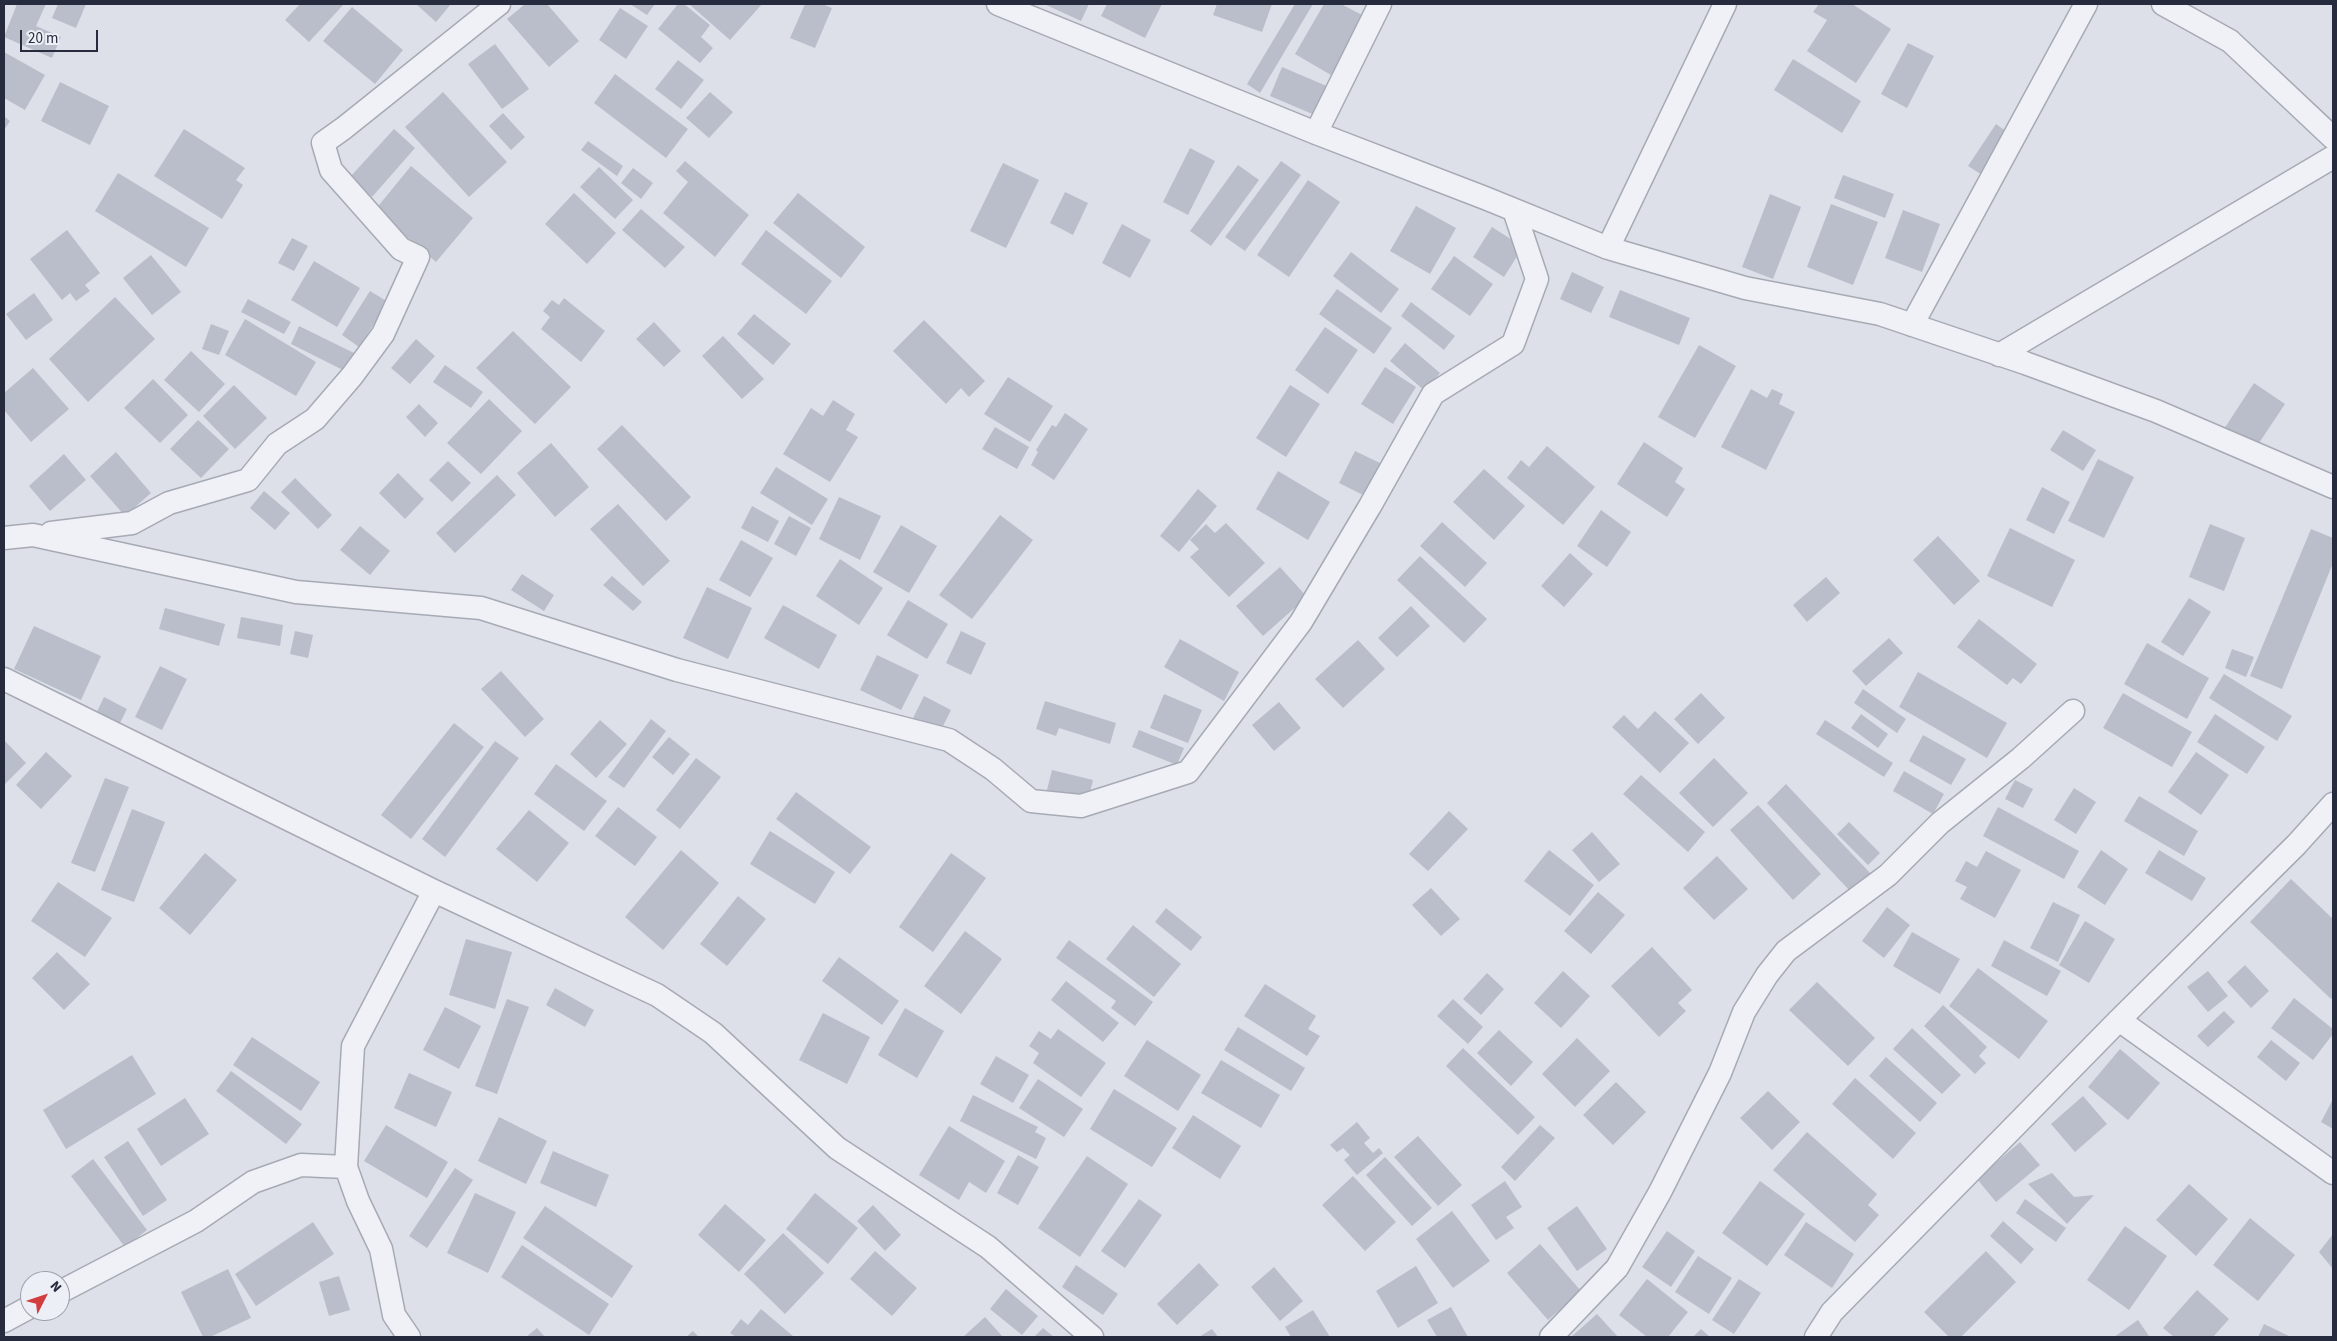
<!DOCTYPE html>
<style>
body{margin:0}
#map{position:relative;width:2337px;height:1341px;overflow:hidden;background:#dde0e8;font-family:"Source Sans 3",sans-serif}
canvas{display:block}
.frame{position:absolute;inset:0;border:5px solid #262c3e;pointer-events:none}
.north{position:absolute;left:20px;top:1271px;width:50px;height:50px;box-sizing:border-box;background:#eceff5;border:1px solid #9da1ac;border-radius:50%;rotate:49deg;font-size:14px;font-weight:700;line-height:20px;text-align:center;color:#262c3e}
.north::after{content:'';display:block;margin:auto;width:18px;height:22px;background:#d23d3e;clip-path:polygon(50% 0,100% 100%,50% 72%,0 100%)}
.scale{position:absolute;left:20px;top:30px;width:78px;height:22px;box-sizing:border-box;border:2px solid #262c3e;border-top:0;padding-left:6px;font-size:15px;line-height:18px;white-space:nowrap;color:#262c3e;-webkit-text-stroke:4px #eceff5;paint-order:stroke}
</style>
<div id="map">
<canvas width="2337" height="1341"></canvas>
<div class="frame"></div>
<div class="north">N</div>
<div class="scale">20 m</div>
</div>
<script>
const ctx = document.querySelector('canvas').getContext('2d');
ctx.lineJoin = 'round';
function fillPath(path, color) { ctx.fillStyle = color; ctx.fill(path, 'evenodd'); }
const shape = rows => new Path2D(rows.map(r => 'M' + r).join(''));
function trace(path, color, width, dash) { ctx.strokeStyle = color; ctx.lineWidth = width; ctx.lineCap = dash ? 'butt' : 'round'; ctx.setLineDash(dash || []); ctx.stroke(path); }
const building = shape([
 [17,4,46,4,36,26,61,37,52,58,4,37],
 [58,4,86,4,76,28,52,18],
 [300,4,344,4,309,42,285,20],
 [416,4,451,4,436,22],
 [525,4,547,4,579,41,549,67,507,19],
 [630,4,655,4,647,15],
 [678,4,684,4,710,25,701,37,713,48,700,63,658,29],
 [689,4,762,4,730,40],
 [805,4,822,4,832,8,815,48,790,38],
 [1044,4,1089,4,1081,21],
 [1107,4,1162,4,1145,38,1101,16],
 [1217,4,1272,4,1262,32,1213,15],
 [1295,4,1313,4,1260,93,1247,84],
 [1324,4,1341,4,1364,16,1331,75,1295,54],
 [1819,4,1852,4,1891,29,1856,83,1807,51,1827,20,1813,12],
 [352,7,403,50,375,84,323,41],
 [620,8,648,26,626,59,599,40],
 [1908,43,1934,56,1907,108,1881,94],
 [495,44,529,89,502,109,468,64],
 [4,52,45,75,25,110,4,98],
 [1793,59,1861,101,1842,133,1774,90],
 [678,60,704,80,681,109,655,89],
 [1282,67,1329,87,1317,116,1270,96],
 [615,74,688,129,666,158,594,103],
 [60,82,109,106,90,145,41,121],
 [443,92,507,162,469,197,405,127],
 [710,92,733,112,709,138,686,118],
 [503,113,525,137,511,150,489,126],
 [4,116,10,121,4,130],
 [1996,124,2010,134,1982,175,1968,166],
 [184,129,245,168,236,180,243,185,222,219,154,176],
 [394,129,415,148,372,197,350,177],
 [588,141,623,166,617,176,581,150],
 [1190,148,1215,161,1188,215,1163,202],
 [685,161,749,215,715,257,663,213,688,182,676,171],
 [1281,161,1301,175,1245,251,1225,237],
 [1003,163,1039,180,1006,248,970,231],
 [1238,165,1259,180,1211,246,1190,231],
 [411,166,473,218,436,262,375,210],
 [599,167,633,200,615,219,580,187],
 [633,168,653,183,641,199,621,183],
 [118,173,209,228,186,267,95,211],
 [1843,175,1894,194,1885,218,1834,198],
 [1308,180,1340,202,1289,277,1257,255],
 [1065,192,1088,203,1073,235,1050,223],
 [574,193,616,233,587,264,545,224],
 [798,193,865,247,841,278,773,223],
 [1770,194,1801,207,1773,279,1742,267],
 [1831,204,1878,222,1853,285,1807,267],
 [1416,206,1456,228,1430,274,1390,251],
 [641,209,685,247,665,268,622,230],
 [1903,210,1940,224,1922,272,1885,258],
 [1122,224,1151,240,1130,278,1102,263],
 [1492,227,1523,247,1504,277,1473,257],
 [67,230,100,273,85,285,90,291,76,301,70,293,62,300,30,259],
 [766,230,832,281,806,314,741,264],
 [292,238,308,246,294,271,278,263],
 [1351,252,1399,289,1381,313,1333,276],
 [151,255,181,292,152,315,123,278],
 [1454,256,1493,284,1470,316,1431,289],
 [314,261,360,288,337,327,291,300],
 [1572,272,1604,287,1591,313,1560,299],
 [1337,289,1392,328,1374,354,1319,314],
 [1620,290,1690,318,1679,345,1609,317],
 [370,291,388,302,359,347,342,335],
 [34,293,53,320,26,340,6,314],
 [115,297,155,339,88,402,49,359],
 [564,298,605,331,581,362,541,329,550,317,543,311,552,300,559,305],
 [248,299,291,322,284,334,241,312],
 [1411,302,1455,336,1444,350,1401,316],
 [754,314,791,344,773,365,737,334],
 [245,319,316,362,296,396,225,355],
 [924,320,985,381,969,397,961,388,946,404,893,351],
 [654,322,681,351,664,367,636,339],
 [211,324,229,331,219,355,202,349],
 [299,326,354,353,345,371,291,344],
 [1325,327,1358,350,1328,394,1295,370],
 [513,331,571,387,535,424,476,368],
 [723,336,764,379,742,399,702,356],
 [416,339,435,356,410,384,391,368],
 [1405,343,1440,373,1425,391,1390,361],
 [1699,345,1736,366,1695,438,1658,417],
 [191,351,225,384,199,412,164,380],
 [445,365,483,392,471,408,433,382],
 [1385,367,1416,387,1393,424,1361,404],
 [33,368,69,409,31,442,4,410,4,393],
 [1008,377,1053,406,1030,442,984,414],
 [153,379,188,415,160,443,124,408],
 [2254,383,2285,404,2255,449,2224,429],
 [234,385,267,418,235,449,203,416],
 [1290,385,1320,404,1286,457,1256,438],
 [1751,389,1767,398,1772,389,1783,394,1779,404,1795,412,1766,470,1721,447],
 [489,399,522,431,481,474,447,443],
 [833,400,855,414,846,430,858,437,830,482,783,454,811,408,823,416],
 [419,404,438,423,425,437,406,417],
 [1065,413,1088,429,1054,480,1031,465,1038,452,1036,450,1052,425,1056,427],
 [198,420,229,449,201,478,170,449],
 [622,425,691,497,666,521,597,449],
 [995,427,1029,447,1017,469,982,449],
 [2063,430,2096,450,2083,471,2050,450],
 [1644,442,1683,468,1675,482,1685,489,1667,517,1617,484],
 [551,443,589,487,555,517,517,473],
 [1547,446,1595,487,1563,525,1507,478,1521,460,1529,467],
 [1355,451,1380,463,1365,496,1339,483],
 [116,452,151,493,125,516,90,476],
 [64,454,86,480,50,511,29,486],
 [2098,459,2134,477,2104,538,2068,521],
 [448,461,471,483,452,502,429,480],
 [776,467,828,499,812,525,760,493],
 [1484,469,1525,506,1494,540,1453,502],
 [1278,471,1330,502,1308,540,1256,509],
 [398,473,424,499,405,519,379,493],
 [497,475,516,495,455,553,436,533],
 [295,478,332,515,318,529,281,492],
 [2042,487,2070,502,2054,534,2026,520],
 [1198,489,1217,506,1179,552,1160,536],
 [264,491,290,513,275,530,250,508],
 [839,497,881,516,860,560,819,539],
 [618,504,670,561,643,586,590,529],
 [752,506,779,521,768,542,741,528],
 [1601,510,1631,532,1607,567,1577,546],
 [1000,515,1033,540,972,619,939,595],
 [789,516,811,528,796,556,774,544],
 [1442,522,1487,563,1465,587,1420,546],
 [1226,523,1265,563,1229,597,1190,557,1199,549,1190,540,1206,524,1215,533],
 [2210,524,2245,538,2224,591,2189,577],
 [901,525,937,546,909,593,873,572],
 [360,526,390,551,370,575,340,550],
 [2010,528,2075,560,2052,607,1987,576],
 [2311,529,2333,538,2333,563,2282,689,2250,676],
 [1938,536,1980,581,1954,605,1913,560],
 [741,540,773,558,750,597,719,580],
 [1570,553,1593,574,1564,607,1541,586],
 [1420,556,1487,619,1464,643,1397,580],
 [840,559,883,588,859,625,816,596],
 [1280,567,1307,597,1263,636,1236,606],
 [522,574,554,595,544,611,511,590],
 [612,576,642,602,633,611,603,585],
 [1826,577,1840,593,1807,622,1793,605],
 [707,587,752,608,728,659,683,638],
 [2189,598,2211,612,2183,656,2161,642],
 [908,600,948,624,927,659,887,635],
 [783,605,837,635,819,669,764,638],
 [1411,606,1430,626,1397,657,1378,638],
 [165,608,225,624,219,646,159,629],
 [241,617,283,625,280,646,237,638],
 [1979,619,2037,664,2021,684,2013,678,2007,685,1957,647],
 [34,626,101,656,81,700,14,669],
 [295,631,313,635,308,658,290,654],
 [961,631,986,643,971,675,946,663],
 [1889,638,1903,653,1866,686,1852,671],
 [1180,639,1239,672,1224,701,1164,667],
 [1358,640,1385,669,1343,708,1315,679],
 [2147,643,2209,678,2187,719,2124,684],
 [2232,649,2254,657,2246,677,2225,668],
 [877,655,919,675,901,710,860,690],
 [160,666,187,679,162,730,135,717],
 [501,671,544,719,525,737,481,689],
 [1918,672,2007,723,1987,758,1899,707],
 [2224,674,2292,716,2277,741,2209,698],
 [1863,689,1906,719,1897,733,1854,703],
 [1701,693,1725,718,1698,744,1674,719],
 [2123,693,2192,732,2172,767,2103,728],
 [1164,694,1202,710,1188,743,1150,728],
 [924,696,951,710,938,736,911,722],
 [104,697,127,709,118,727,95,716],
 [1045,701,1116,723,1110,744,1059,728,1056,736,1036,729],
 [1279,702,1301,728,1274,751,1252,725],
 [1655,711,1689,743,1660,773,1612,727,1624,715,1638,729],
 [1861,714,1888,734,1878,748,1851,728],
 [2215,714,2265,747,2247,774,2197,742],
 [651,719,666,731,624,788,608,777],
 [600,720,627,744,596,778,570,754],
 [1825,720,1893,763,1884,777,1816,734],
 [454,723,484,747,411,839,381,815],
 [1139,730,1184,748,1177,765,1132,747],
 [1923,735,1966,759,1951,785,1909,761],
 [669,737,690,754,673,775,652,757],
 [4,740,26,763,4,785],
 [495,741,519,758,445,857,422,839],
 [46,752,72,776,41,809,16,785],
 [2196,752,2229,775,2201,815,2168,792],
 [696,758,721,777,680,829,656,810],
 [1714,758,1748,793,1713,827,1679,793],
 [556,764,607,801,584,831,534,794],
 [1052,770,1093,780,1088,800,1047,790],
 [1904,771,1944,794,1933,814,1893,791],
 [1641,775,1705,832,1688,852,1623,794],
 [105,778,129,787,95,872,71,863],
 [2015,780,2033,789,2023,808,2005,799],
 [1786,784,1871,874,1851,892,1767,803],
 [2074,788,2096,802,2076,834,2054,820],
 [796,792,871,847,850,874,776,819],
 [2139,796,2198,831,2184,856,2124,821],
 [1758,805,1821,874,1793,900,1730,830],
 [618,807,657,837,635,866,595,836],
 [1998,807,2079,851,2064,879,1983,836],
 [132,809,165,822,134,902,101,890],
 [529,810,569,843,537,882,496,849],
 [1449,811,1468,829,1428,871,1409,854],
 [1849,822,1880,853,1868,865,1837,834],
 [770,831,835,872,815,904,750,864],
 [1592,832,1620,864,1599,882,1572,850],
 [681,850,719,883,663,950,625,917],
 [1549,850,1594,885,1570,916,1524,881],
 [2101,850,2128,869,2105,905,2077,887],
 [2159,850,2206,878,2192,901,2145,873],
 [1986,851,2021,870,1995,918,1960,899,1967,887,1955,881,1966,861,1977,867],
 [205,853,237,880,190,935,159,908],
 [951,853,986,878,933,952,899,927],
 [1717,856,1748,889,1714,920,1683,888],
 [2291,879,2333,919,2333,997,2331,999,2250,922],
 [58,882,112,918,85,957,31,921],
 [1431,888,1460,919,1441,936,1412,905],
 [1598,892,1625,915,1591,954,1564,931],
 [738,896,766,919,727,966,700,944],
 [2053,902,2080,915,2058,962,2030,948],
 [1887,907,1910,925,1884,958,1862,941],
 [1166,908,1202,937,1191,951,1155,922],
 [2085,921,2115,939,2089,983,2059,965],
 [1133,925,1181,964,1154,997,1106,959],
 [965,931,1002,959,961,1014,924,986],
 [1912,932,1960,959,1940,994,1893,966],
 [466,939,512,952,495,1009,449,995],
 [1069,940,1153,1002,1135,1026,1111,1008,1116,1001,1056,958],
 [2004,940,2061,971,2047,996,1991,966],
 [1652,947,1692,990,1678,1003,1686,1011,1659,1037,1611,986],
 [57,952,90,984,64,1010,32,978],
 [839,957,899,1001,882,1025,822,981],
 [2245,965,2269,991,2251,1008,2227,982],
 [1978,968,2048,1021,2019,1059,1949,1006],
 [1563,971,1590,996,1561,1028,1534,1003],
 [2208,971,2228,996,2208,1012,2187,987],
 [1487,973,1504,989,1481,1015,1463,999],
 [1066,981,1119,1023,1103,1042,1051,1000],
 [1817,982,1875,1038,1848,1066,1789,1010],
 [1265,984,1316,1016,1308,1029,1320,1036,1307,1056,1244,1016],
 [555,988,594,1010,585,1027,546,1005],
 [2294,998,2333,1029,2333,1034,2313,1060,2271,1028],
 [507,999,529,1007,497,1094,475,1086],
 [1453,999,1483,1027,1468,1044,1437,1016],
 [1943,1005,1987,1047,1979,1056,1986,1063,1975,1074,1924,1026],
 [445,1007,481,1026,459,1069,423,1050],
 [905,1008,944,1031,917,1078,878,1055],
 [2224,1011,2235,1022,2208,1047,2197,1036],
 [823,1013,870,1037,847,1084,799,1060],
 [1238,1027,1305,1068,1291,1091,1224,1050],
 [1912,1028,1961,1075,1942,1094,1893,1049],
 [1058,1029,1106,1063,1081,1097,1033,1063,1039,1053,1029,1046,1039,1031,1051,1039],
 [1499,1030,1533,1062,1511,1086,1477,1053],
 [252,1037,320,1082,301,1111,233,1065],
 [1577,1038,1610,1071,1575,1107,1542,1074],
 [1147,1040,1201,1075,1178,1111,1124,1076],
 [2271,1040,2300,1063,2286,1081,2257,1057],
 [1463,1048,1535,1117,1518,1135,1446,1066],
 [2120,1049,2160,1083,2128,1120,2088,1087],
 [132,1055,156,1094,66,1149,43,1110],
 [996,1056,1029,1075,1013,1103,980,1084],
 [1886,1057,1937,1103,1920,1122,1869,1076],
 [1221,1060,1280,1095,1261,1128,1201,1093],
 [231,1071,302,1124,286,1144,216,1091],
 [409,1073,452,1092,436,1127,394,1108],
 [1855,1078,1916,1133,1893,1159,1832,1104],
 [1038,1079,1083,1109,1064,1137,1019,1108],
 [1616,1082,1646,1112,1613,1145,1583,1115],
 [1114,1089,1177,1128,1152,1167,1090,1129],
 [1768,1091,1800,1122,1772,1150,1740,1118],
 [973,1095,1038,1127,1035,1132,1046,1138,1036,1159,960,1121],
 [2083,1096,2107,1124,2075,1152,2051,1124],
 [185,1098,209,1134,161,1166,137,1129],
 [2333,1099,2333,1129,2321,1122],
 [1193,1115,1241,1146,1220,1179,1172,1148],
 [499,1117,547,1141,526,1184,478,1161],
 [1357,1122,1370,1138,1364,1143,1373,1153,1379,1148,1383,1153,1357,1175,1344,1160,1350,1155,1343,1148,1337,1152,1330,1145],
 [386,1125,448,1162,427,1198,364,1161],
 [1540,1125,1555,1138,1515,1181,1501,1167],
 [949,1126,1005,1161,986,1193,969,1182,959,1200,919,1175],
 [1807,1132,1877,1194,1868,1205,1879,1215,1855,1242,1773,1170],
 [1418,1136,1462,1185,1438,1206,1394,1157],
 [128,1141,167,1200,143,1216,104,1157],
 [2020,1142,2040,1165,1996,1202,1977,1179],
 [553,1151,609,1175,596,1207,540,1183],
 [1018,1155,1039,1167,1018,1205,997,1193],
 [1087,1156,1128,1184,1080,1257,1038,1228],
 [1385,1157,1432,1208,1412,1226,1366,1175],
 [93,1159,147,1230,125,1247,71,1176],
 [455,1168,473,1180,427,1248,409,1236],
 [2052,1173,2074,1197,2094,1195,2067,1224,2028,1184],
 [1353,1176,1396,1222,1365,1251,1322,1205],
 [1505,1181,1522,1207,1506,1217,1514,1228,1496,1240,1471,1205],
 [1760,1181,1805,1214,1767,1266,1722,1233],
 [2189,1184,2228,1219,2196,1256,2156,1220],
 [475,1193,516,1212,488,1273,447,1253],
 [815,1193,858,1228,828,1264,786,1229],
 [1139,1199,1162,1215,1125,1268,1101,1251],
 [2025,1199,2066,1228,2056,1242,2016,1213],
 [725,1204,766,1240,739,1272,698,1235],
 [873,1205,901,1235,885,1251,857,1221],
 [545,1206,633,1266,612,1298,523,1238],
 [1577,1206,1607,1249,1577,1271,1547,1228],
 [1452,1211,1490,1261,1453,1288,1416,1239],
 [2250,1218,2295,1255,2258,1301,2213,1265],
 [2003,1221,2034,1249,2021,1264,1990,1236],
 [313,1222,334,1254,256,1306,235,1274],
 [1806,1222,1854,1254,1832,1288,1784,1255],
 [2125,1226,2167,1256,2129,1310,2087,1280],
 [1667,1231,1695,1251,1671,1287,1642,1267],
 [783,1233,824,1273,785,1314,744,1274],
 [2333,1234,2333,1269,2319,1252],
 [1540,1244,1581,1291,1548,1320,1507,1273],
 [522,1245,609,1304,589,1335,501,1277],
 [875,1251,917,1288,892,1316,850,1279],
 [1986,1251,2016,1282,1961,1337,1949,1337,1924,1312],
 [1698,1256,1732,1278,1709,1314,1675,1292],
 [1199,1263,1219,1285,1177,1325,1157,1304],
 [1076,1265,1118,1294,1103,1315,1062,1287],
 [1416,1266,1438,1303,1398,1328,1376,1291],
 [1274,1267,1303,1301,1280,1321,1251,1287],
 [228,1269,251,1318,210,1337,203,1337,181,1292],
 [339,1276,350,1310,329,1316,319,1282],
 [1647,1279,1688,1312,1668,1337,1647,1337,1619,1315],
 [1739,1279,1761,1293,1734,1334,1712,1320],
 [1006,1289,1038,1316,1022,1335,990,1309],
 [2197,1290,2229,1319,2213,1337,2174,1337,2163,1328],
 [1451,1307,1468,1337,1437,1337,1427,1320],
 [761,1309,793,1336,792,1337,736,1337,730,1333,741,1319,748,1325],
 [1313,1310,1330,1337,1291,1337,1285,1327],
 [1597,1314,1618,1337,1571,1337],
 [985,1317,1003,1337,963,1337],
 [2138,1320,2149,1336,2114,1337],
 [2264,1324,2291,1337,2258,1337],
 [537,1328,545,1337,526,1337],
 [1043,1328,1054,1337,1034,1337],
 [1212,1329,1218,1337,1199,1337],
 [1701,1329,1710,1337,1693,1337],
 [693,1331,699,1337,686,1337]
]);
const minor = shape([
 [998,4,1316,133,1485,198,1608,248,1745,288,1880,314,2025,363,2156,411,2333,487],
 [2163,4,2230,41,2333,138],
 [1316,133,1380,4],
 [1608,248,1725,4],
 [1912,325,2086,4],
 [1999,355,2333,157],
 [51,533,132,523,169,503,248,480,277,444,315,419,352,376,383,334,418,257,401,249,331,170,323,143,344,128,499,4],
 [4,538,33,535,296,592,481,608,677,670,949,740,993,769,1031,801,1081,806,1188,772,1301,622,1370,506,1433,394,1513,344,1537,279,1514,210],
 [4,679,434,891,657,995,713,1033,837,1148,988,1247,1092,1337],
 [2119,1020,2333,1173],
 [346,1167,358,1201,381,1249,394,1315,409,1337],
 [60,1292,196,1221,253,1182,301,1165,346,1167,353,1046,434,891],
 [4,1321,30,1307],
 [1551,1337,1617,1268,1660,1192,1720,1073,1744,1012,1767,975,1786,951,1888,875,1940,823,2021,758,2073,711],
 [1816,1337,1832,1312,2119,1020,2296,845,2333,804]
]);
fillPath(building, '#babeca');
trace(minor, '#a6aab5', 25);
trace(minor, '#f0f1f6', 22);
</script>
